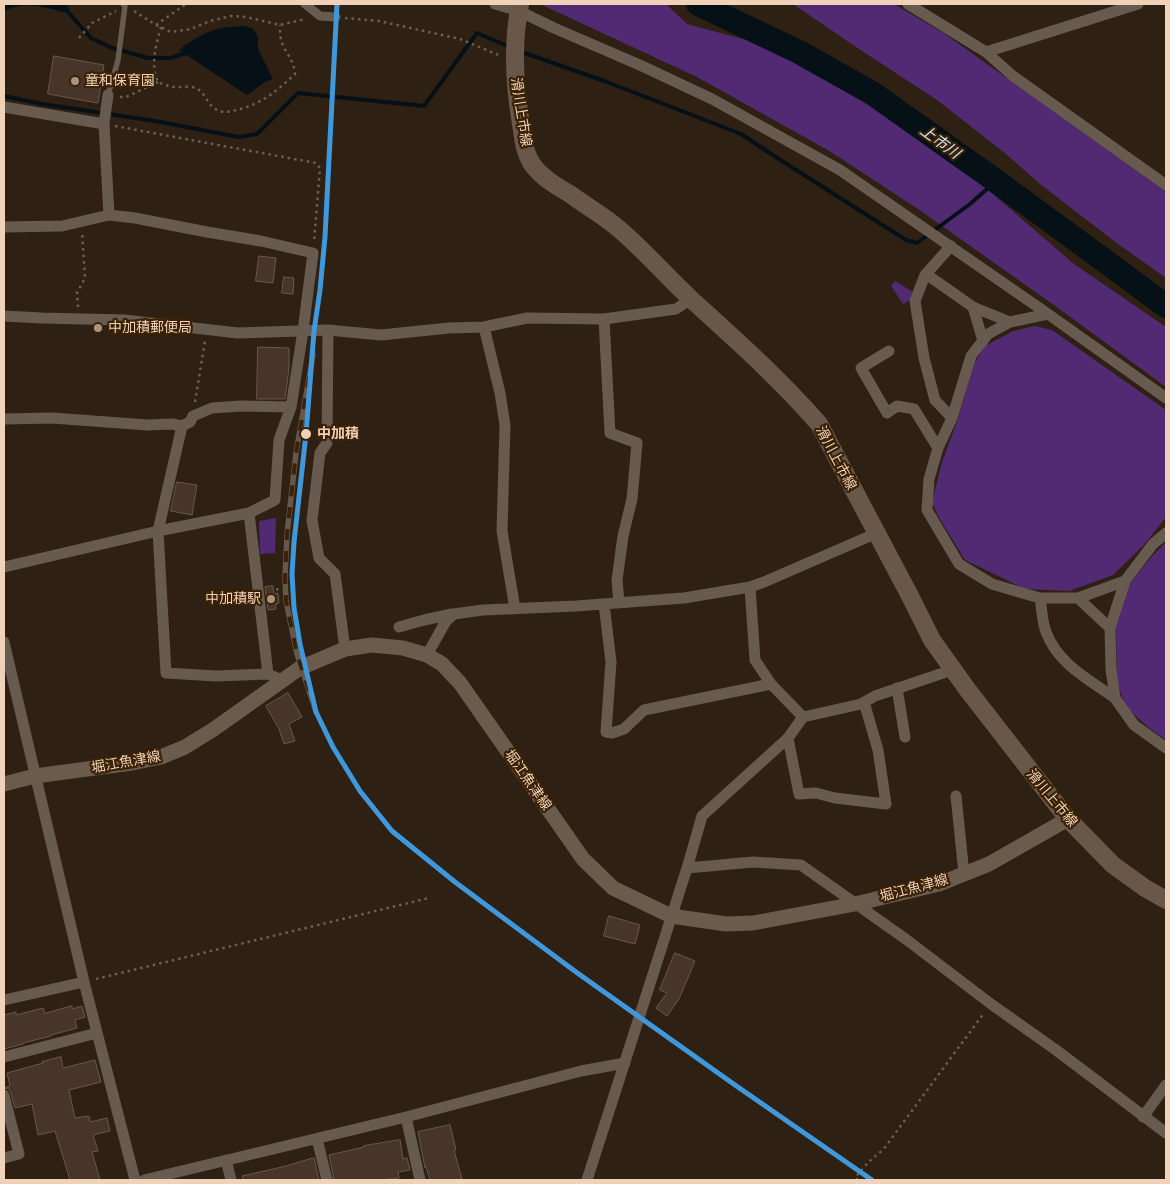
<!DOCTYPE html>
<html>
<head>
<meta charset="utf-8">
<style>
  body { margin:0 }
  #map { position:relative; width:1170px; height:1184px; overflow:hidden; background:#2e2012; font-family:"Golos Text",sans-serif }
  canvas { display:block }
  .frame { position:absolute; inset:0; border:5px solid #efd2b9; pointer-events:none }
</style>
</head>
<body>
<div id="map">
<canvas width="1170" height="1184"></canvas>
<div class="frame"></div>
</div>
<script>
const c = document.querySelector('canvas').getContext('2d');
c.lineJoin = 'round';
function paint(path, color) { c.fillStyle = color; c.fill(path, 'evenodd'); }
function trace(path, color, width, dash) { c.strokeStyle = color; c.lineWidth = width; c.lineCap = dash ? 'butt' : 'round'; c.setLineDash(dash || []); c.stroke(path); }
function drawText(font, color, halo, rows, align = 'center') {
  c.font = font + ' "Golos Text","Noto Sans JP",sans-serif'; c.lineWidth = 4.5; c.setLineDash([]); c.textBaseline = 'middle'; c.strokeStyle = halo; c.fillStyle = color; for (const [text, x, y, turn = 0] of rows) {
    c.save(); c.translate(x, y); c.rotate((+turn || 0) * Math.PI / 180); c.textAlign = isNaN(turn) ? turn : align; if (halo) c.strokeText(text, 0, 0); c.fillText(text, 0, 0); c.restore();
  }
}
const green = new Path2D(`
  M 540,4 L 666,4 L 687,24 L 739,38 L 817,53 L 917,136 L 966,171 L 1074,264 L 1166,327 L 1166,387 L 1058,308 L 921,211 L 831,152 L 697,77 Z
  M 793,4 L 894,4 L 945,34 L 1166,192 L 1166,278 L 1114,241 L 1040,184 L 1006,154 L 937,100 L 853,45 Z
  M 895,281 L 913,292 L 910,300 L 903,304 L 891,286 Z
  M 1035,326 L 1052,330 L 1166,410 L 1166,517 L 1144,545 L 1113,575 L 1069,591 L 1025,589 L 965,560 L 938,516 L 932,502 L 942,462 L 958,419 L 974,364 L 985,346 L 1013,331 Z
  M 276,518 L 275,553 L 260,554 L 259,521 Z
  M 1166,542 L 1166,740 L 1149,728 L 1126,707 L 1117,684 L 1116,626 L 1129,585 L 1152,556 Z`);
const water = new Path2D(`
  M 4,4 L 68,4 L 70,14 C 47,8 27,0 4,11 Z
  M 243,26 L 252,28 L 258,37 L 258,49 L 273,79 L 265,82 L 247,95 L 179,50 C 192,40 206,31 222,28 C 229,26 236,27 243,26 Z`);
const stream = new Path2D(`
  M 68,12 L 91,38 L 112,48 L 148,58 L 170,58 L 189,52
  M 519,51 L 607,82 L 741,134 L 779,159 L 906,240 L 917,243 L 970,204 L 996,181
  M 4,96 L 42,104 L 155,121 L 239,137 L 257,134 L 298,93 L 424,106 L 477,33 L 510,47`);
const river = new Path2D(`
  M 698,4 L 799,52 L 872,93 L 996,181 L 1166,306`);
const building = new Path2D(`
  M 54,56 L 104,65 L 98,103 L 48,94 Z
  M 259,256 L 276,258 L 273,283 L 256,281 Z
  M 284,277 L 294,278 L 293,294 L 282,293 Z
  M 258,347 L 289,348 L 289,369 L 285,399 L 257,399 Z
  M 177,482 L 197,485 L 192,515 L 171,511 Z
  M 273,586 L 274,594 L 278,593 L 279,603 L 276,604 L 276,609 L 268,610 L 265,587 Z
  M 288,693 L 302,717 L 289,724 L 295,741 L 284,744 L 279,729 L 266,706 Z
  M 609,916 L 640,925 L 635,944 L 604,936 Z
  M 675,953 L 695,961 L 679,999 L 667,1016 L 656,1008 L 667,993 L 660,990 Z
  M 72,1006 L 72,1009 L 82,1006 L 85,1017 L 75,1020 L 77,1028 L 51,1035 L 51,1036 L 23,1043 L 23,1044 L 4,1049 L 4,1015 L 16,1012 L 16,1015 L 43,1008 L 45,1013 Z
  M 61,1057 L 63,1068 L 95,1060 L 101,1082 L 69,1090 L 75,1118 L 89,1116 L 90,1122 L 107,1118 L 110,1131 L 93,1135 L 98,1151 L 92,1152 L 100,1180 L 70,1180 L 55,1131 L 38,1135 L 32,1104 L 15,1108 L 11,1093 L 9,1089 L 4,1088 L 10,1086 L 7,1073 L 43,1063 L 42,1062 Z
  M 450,1125 L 456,1150 L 454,1150 L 462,1179 L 456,1180 L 430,1180 L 426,1167 L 425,1168 L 418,1132 Z
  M 400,1140 L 403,1159 L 407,1158 L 410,1170 L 398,1172 L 399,1178 L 382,1180 L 334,1180 L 329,1155 L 364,1147 L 364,1146 Z
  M 314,1158 L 319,1180 L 243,1180 L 242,1176 L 286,1166 Z`);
const path = new Path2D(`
  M 134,11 L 156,25 L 171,32 L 191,29 L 210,21 L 231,16 L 246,17 L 280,25 L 306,19
  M 345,18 L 379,21 L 460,39 L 501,56
  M 156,25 L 186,4
  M 161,27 C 156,45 150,65 158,82 C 164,85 170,87 177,87 C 183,87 190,86 196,88 C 206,93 207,105 217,110 C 222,113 227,112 232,111 C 259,106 276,92 295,74 C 294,60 286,54 282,43 C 280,38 280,31 280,25
  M 79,38 L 92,23 L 116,11
  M 120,97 L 126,97 L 158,82
  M 115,126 L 316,163 L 320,168 L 314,242
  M 78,307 L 77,293 L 85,278 L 82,232
  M 195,402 L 205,341
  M 277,588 L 278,593
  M 96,979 L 429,898
  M 858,1180 L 855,1178 C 865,1165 870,1160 883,1150 L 984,1013`);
const service = new Path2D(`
  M 108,95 L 118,60 L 125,6 L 123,4`);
const pedestrian = new Path2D(`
  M 305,4 L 320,16 L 336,17`);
const minor = new Path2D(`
  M 495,4 L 519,11 L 554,28 L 642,66 L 712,99 L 840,170 L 1048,314 L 1166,398
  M 908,4 L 986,52 L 1013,76 L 1166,185
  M 986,52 L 1138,4
  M 108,95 L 104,124 L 109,215
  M 4,107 L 104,124
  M 4,227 L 62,226 L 109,215 L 135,218 L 207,232 L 261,241 L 313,253 L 303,331 L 291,407 L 279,440 L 275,500 L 249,513 L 158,531 L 4,567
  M 951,246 L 925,275 L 915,301 L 924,358 L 935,400 L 952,418 L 971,356 L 988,334 L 1010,322 L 1048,314
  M 926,274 L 973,307
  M 4,316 L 42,318 L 124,320 L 238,333 L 328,330 L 381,335 L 449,328 L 484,327 L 527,318 L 604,319 L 676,309 L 691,299
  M 604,319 L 610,433 L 637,443 L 632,499 L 623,536 L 617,580 L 619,603
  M 484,327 L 500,393 L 505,425 L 502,531 L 515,609
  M 328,330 L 327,443 L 320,453 L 312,520 L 319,558 L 335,574 L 345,649
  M 983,341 L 973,307 L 1010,322
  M 889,351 L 861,368 L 887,413 L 897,406 L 914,409 L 938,448 L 952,418
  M 4,419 L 52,418 L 148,425 L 172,424 L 182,426 L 190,422 L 193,416 L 212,408 L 241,406 L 291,407
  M 182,426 L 158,531 L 166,673 L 216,676 L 268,674 L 282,680
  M 938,448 L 929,479 L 927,510 L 959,564 L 992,584 L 1019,592 L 1040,598 L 1078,598 L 1110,628 L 1125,581 L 1078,598
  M 249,513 L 268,674
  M 1125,581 L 1153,544 L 1166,533
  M 750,587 L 755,660 L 771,684 L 803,717
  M 1040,598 C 1042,609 1042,622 1046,632 C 1058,664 1088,679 1115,698
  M 604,604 L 611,662 L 606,732 L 612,733 L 624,729 L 644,710 L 771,684
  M 399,627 L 424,620 L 452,614
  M 1110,628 L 1111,669 L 1115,698 L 1134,725 L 1166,748
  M 4,642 L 84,982 L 135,1180
  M 427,655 L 446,621 L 454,614 L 483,610 L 576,606 L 684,598 L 750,587 L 764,582 L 877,533
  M 897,688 L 905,737
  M 788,738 L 799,794 L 816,793 L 835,798 L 886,804 L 878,750 L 864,702
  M 956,796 L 964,874
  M 687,868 L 753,862 L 801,865 L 907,940 L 991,1004 L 1056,1050 L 1166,1133
  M 4,1000 L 84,982
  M 4,1057 L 97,1033
  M 4,1095 L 19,1154 L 4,1158
  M 406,1117 L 420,1180
  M 1143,1117 L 1166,1085
  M 317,1139 L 327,1180
  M 226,1160 L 231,1180
  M 144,1180 L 406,1117 L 581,1071 L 625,1063
  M 587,1180 L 688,865 L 702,816 L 788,738 L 803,717 L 861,704 L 875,696 L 952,670`);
const secondary = new Path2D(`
  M 4,784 L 35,776 L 132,763 L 161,757 L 185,747 L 214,729 L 300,668 L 345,649 L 372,645 L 403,648 L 427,655 L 442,664 L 460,683 L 583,859 L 613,888 L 671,916 L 726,924 L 753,923 L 855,904 L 939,884 L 989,864 L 1068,819`);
const primary = new Path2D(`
  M 520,4 C 512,44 514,83 521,124 C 523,137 524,152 532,164 C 541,177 556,186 570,194 C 586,206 604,216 619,229 C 645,251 667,277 692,300 C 736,340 780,379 819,424 L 910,596 L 932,640 L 967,689 L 1068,819 L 1113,865 L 1145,888 L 1166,900`);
const rail = new Path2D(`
  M 313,355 L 296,453 L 287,534 L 285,578 L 286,601 L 297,654 L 316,712`);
const rail1 = new Path2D(`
  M 337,4 L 325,237 L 320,290 L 314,331 L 306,434 L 294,542 L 292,574 L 294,608 L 300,644 L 316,712 L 333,747 L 360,791 L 392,831 L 455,882 L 576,972 L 735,1085 L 872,1180`);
const markers = [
  [75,81,5,"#ab947f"],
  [98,328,5,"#ab947f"],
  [306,434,6,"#efd2b9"],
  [271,599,5,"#ab947f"]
];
const poiNames = [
  ["童和保育園",85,81],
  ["中加積郵便局",108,328],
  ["中加積駅",261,599,"right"]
];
const streetNames = [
  ["滑川上市線",521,112,81],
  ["滑川上市線",836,458,62],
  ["堀江魚津線",126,762,-10],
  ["堀江魚津線",528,780,55],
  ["滑川上市線",1052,798,50],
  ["堀江魚津線",914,888,-15]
];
const stopNames = [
  ["中加積",317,434]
];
const waterNames = [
  ["上市川",940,142,36]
];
paint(green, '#512a73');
paint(water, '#061017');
trace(stream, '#061017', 4);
trace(river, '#061017', 24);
paint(building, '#48352a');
trace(building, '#6a574c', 1);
trace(path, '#6b5f53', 2.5, [2.5, 4]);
trace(service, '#675a4e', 5.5);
trace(pedestrian, '#675a4e', 9);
trace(minor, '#675a4e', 11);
trace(secondary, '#6a5b4d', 15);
trace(primary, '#695749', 18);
trace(rail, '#65574c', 5.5);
trace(rail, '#3b2105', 4, [11]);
trace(rail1, '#4098dc', 5);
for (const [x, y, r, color] of markers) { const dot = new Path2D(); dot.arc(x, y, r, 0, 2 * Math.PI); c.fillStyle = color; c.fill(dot); trace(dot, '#3b2105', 2); }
drawText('14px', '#efd2b9', '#3b2105', poiNames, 'left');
drawText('14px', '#efd2b9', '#3b2105', streetNames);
drawText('bold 14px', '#efd2b9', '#3b2105', stopNames, 'left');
drawText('italic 15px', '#d0e7fa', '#3b2105', waterNames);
</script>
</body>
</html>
